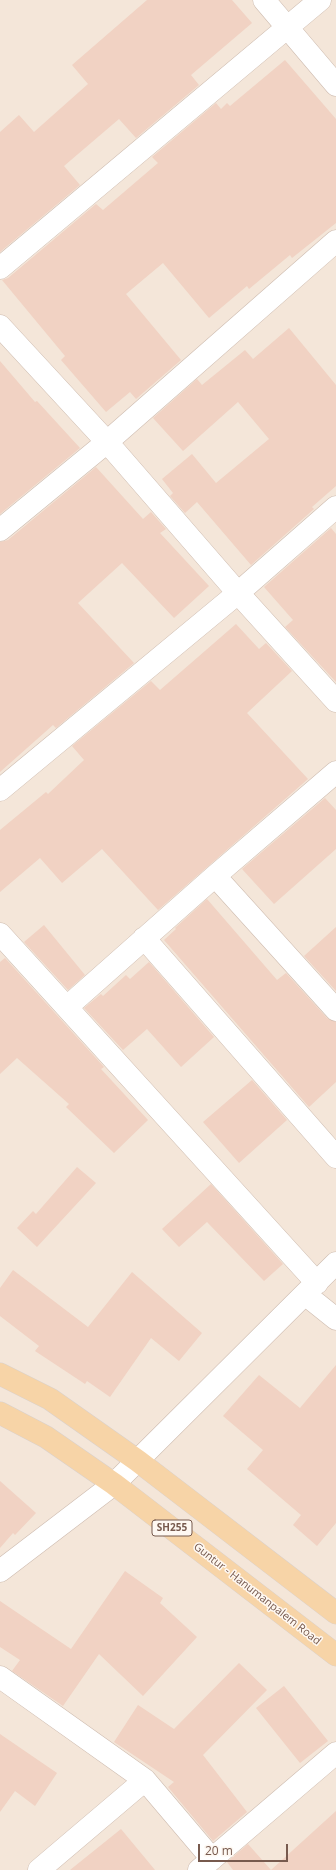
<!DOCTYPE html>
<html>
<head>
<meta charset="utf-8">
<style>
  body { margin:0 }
  #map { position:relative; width:336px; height:1870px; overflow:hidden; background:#fcf4eb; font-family:"Open Sans",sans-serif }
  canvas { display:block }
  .scale { position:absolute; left:198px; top:1844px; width:90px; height:18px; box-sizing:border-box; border:2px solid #775a4e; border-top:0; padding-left:5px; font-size:12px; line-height:14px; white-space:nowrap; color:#775a4e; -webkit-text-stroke:3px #fef8f2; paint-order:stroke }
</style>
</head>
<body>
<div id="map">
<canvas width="336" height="1870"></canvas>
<div class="scale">20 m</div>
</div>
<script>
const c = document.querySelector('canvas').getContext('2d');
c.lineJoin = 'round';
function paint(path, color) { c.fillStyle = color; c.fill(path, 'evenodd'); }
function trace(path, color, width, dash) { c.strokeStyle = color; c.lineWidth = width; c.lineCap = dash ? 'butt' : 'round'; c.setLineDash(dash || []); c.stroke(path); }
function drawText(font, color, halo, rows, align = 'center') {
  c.font = font + ' "Open Sans",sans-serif'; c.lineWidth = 3; c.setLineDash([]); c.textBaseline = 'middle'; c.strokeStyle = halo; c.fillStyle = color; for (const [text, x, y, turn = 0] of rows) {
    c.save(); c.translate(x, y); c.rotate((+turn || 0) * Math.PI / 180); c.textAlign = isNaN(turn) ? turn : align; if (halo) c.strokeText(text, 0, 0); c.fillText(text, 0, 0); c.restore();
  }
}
const residential = new Path2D(`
  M 0,0 L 336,0 L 336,1870 L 0,1870 Z`);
const building = new Path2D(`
  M 147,0 L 232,0 L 252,23 L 191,75 L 199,85 L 136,138 L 119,119 L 64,166 L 80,185 L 0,252 L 0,132 L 19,115 L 34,132 L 88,84 L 72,65 Z
  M 285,60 L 336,119 L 336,223 L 292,258 L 290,255 L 249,289 L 247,286 L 209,318 L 163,263 L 126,294 L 181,360 L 136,399 L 130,392 L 106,412 L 61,360 L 65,356 L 2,280 L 8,278 L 96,204 L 103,210 L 158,163 L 152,157 L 216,103 L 221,109 L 227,103 L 230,106 Z
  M 289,328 L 336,385 L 336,486 L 312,507 L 314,509 L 251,565 L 197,502 L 185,513 L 170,496 L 173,493 L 162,479 L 192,454 L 216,483 L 269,439 L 238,402 L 183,451 L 153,418 L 197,379 L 202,385 L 245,350 L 253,359 Z
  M 0,361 L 35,402 L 37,401 L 80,448 L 0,514 Z
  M 96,467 L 143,519 L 151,512 L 166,529 L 160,533 L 209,586 L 174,618 L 122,563 L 78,603 L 134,663 L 56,728 L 53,725 L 0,772 L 0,542 L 8,540 Z
  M 331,528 L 336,534 L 336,682 L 285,627 L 293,620 L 264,587 Z
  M 236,624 L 259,649 L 266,643 L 292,671 L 247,713 L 308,779 L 158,910 L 102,849 L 62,883 L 40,858 L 0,892 L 0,830 L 46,792 L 48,794 L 84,760 L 72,746 L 151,681 L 160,690 Z
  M 325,798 L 336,810 L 336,849 L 274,904 L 242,869 Z
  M 207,899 L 277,980 L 286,973 L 327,1018 L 336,1022 L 336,1082 L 309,1107 L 164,940 L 176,929 L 175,928 Z
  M 44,925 L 85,975 L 68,990 L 24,942 Z
  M 336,927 L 336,991 L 304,956 Z
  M 5,958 L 104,1067 L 101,1069 L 148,1120 L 114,1153 L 66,1107 L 69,1104 L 17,1058 L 0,1074 L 0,962 Z
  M 149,962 L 214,1037 L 181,1067 L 147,1029 L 123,1050 L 84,1008 L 101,994 L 103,996 L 126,975 L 130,979 Z
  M 252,1080 L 287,1120 L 239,1163 L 203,1122 Z
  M 77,1167 L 96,1183 L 37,1247 L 17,1228 L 33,1211 L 36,1214 Z
  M 211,1184 L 283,1264 L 264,1281 L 207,1222 L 179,1247 L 162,1229 Z
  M 13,1270 L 88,1327 L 132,1272 L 202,1333 L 179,1361 L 151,1338 L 110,1397 L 87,1381 L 85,1384 L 35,1351 L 39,1346 L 0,1316 L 0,1288 Z
  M 336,1365 L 336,1523 L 317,1546 L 293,1525 L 301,1515 L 247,1469 L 263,1450 L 223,1416 L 259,1375 L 300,1408 Z
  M 0,1481 L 36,1513 L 15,1535 L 13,1533 L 0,1548 Z
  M 125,1571 L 163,1598 L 160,1603 L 197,1637 L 143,1696 L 99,1654 L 63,1706 L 12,1671 L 20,1660 L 0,1647 L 0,1601 L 71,1649 Z
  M 239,1663 L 267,1690 L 203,1755 L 247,1812 L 213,1841 L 168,1787 L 174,1782 L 114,1742 L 138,1705 L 174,1729 Z
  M 284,1686 L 328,1741 L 300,1763 L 256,1708 Z
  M 0,1734 L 57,1773 L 35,1806 L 15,1791 L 0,1812 Z
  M 336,1811 L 336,1870 L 233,1870 L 227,1862 L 248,1844 L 271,1870 Z
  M 121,1829 L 155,1870 L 70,1870 Z`);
const street = new Path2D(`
  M 264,0 L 336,85
  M 0,268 L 320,0
  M 0,326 L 107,442 L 336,241
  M 0,530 L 107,442 L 238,593 L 336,507
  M 0,790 L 238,593 L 336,701
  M 215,876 L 336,1010
  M 0,934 L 317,1283
  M 144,938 L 336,1157
  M 67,1007 L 215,876 L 336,772
  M 306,1295 L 336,1319
  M 0,1571 L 114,1484 L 336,1263
  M 0,1677 L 145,1780 L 212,1859
  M 39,1870 L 145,1780
  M 199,1870 L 336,1753`);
const primary = new Path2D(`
  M 0,1374 L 50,1399 L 138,1461 L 336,1613
  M 0,1413 L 46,1437 L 114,1484 L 336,1655`);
const shields = [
  [172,1528,40]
];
const shieldNames = [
  ["SH255",172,1528]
];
const streetNames = [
  ["Guntur - Hanumanpalem Road",257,1594,38]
];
paint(residential, '#f4e6d9');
paint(building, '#f1d2c3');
trace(street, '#cebcb0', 23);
trace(primary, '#d9d1cd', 23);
trace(street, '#fff', 22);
trace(primary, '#f7d4a7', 22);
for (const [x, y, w] of shields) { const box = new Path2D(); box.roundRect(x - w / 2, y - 8, w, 16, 3); c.fillStyle = '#fef8f2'; c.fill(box); trace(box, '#775a4e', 1); }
drawText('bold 10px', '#775a4e', null, shieldNames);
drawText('11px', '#775a4e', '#fef8f2', streetNames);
</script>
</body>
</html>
